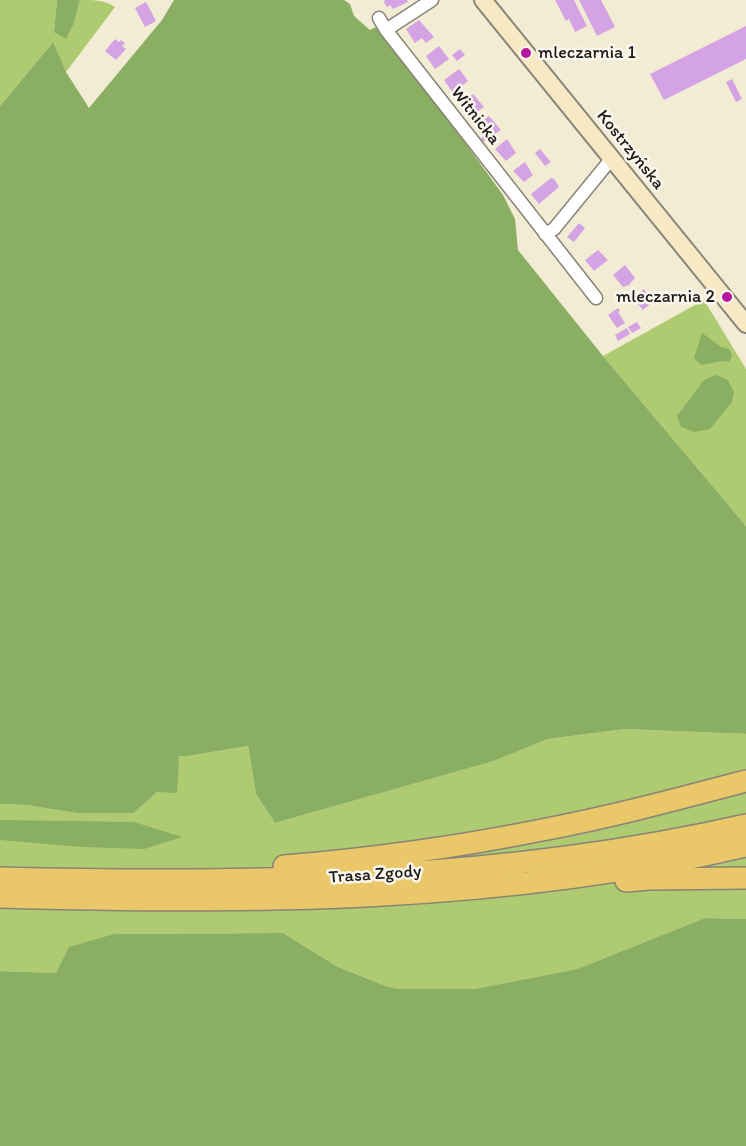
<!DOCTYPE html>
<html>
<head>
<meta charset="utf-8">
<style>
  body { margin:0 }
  canvas { display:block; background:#f3ecd5 }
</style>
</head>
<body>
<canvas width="746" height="1146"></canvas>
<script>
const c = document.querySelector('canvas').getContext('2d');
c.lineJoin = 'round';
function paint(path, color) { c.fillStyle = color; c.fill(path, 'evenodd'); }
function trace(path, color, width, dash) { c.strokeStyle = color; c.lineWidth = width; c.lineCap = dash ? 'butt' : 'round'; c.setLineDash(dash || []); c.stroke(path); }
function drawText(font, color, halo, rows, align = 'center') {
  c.font = font + ' Itim,sans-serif'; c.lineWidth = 5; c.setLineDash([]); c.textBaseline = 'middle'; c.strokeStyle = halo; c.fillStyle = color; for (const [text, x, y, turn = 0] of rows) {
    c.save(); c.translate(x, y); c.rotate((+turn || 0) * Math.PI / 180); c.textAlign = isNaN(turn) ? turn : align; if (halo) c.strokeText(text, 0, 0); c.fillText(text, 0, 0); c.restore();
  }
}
const green = new Path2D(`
  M 0,0 L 57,0 L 54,32 L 74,23 L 80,0 C 93,0 106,0 115,7 L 66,72 L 52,43 L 0,106 Z
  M 704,300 L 746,369 L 746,526 L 603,356 Z
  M 625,729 L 746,734 L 746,919 L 705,918 L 577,969 L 474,989 L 400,989 L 386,986 L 338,967 L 283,933 L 114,934 L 56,973 L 0,971 L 0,804 L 26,805 L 76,813 L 134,813 L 157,792 L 179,756 L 188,756 L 248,746 L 256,794 L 275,823 L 494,761 L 548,739 Z`);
const forest = new Path2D(`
  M 57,0 L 80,0 L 74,23 L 66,39 L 54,32 Z
  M 174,0 L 344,0 L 350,4 L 354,16 L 370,30 L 380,25 L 503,195 L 515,219 L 518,250 L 603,356 L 746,526 L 746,734 L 625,729 L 548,739 L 494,761 L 275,823 L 256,794 L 248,746 L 188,756 L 179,756 L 177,793 L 157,792 L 134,813 L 76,813 L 26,805 L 0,804 L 0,106 L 53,42 L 66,72 L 89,108 L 162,20 Z
  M 702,333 L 721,347 L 729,349 L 732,355 L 729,362 L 723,361 L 701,365 L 694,358 Z
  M 716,375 L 728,380 L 734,392 L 732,402 L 710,429 L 694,432 L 681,427 L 677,416 L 704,380 Z
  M 0,820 L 134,822 L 182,837 L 144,849 L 82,847 L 0,840 Z
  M 705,918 L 746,919 L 746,1146 L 0,1146 L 0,971 L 56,973 L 69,947 L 114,934 L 283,933 L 338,967 L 386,986 L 400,989 L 474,989 L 577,969 Z`);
const building = new Path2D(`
  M 385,0 L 407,0 L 408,2 L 393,9 L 390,5 L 387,7 L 384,2 Z
  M 555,0 L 574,0 L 587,26 L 575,32 L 569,19 L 566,21 Z
  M 579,0 L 601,0 L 615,27 L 597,36 Z
  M 146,2 L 156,21 L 145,27 L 135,8 Z
  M 419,20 L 434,37 L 426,43 L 422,38 L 415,43 L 406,29 Z
  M 746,26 L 746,59 L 664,100 L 650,74 Z
  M 115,39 L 119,42 L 121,40 L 125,43 L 122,46 L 126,49 L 116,60 L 105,51 Z
  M 439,46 L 449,59 L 435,69 L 426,56 Z
  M 460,49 L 465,55 L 457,61 L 452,55 Z
  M 459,69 L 468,81 L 453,93 L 444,80 Z
  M 732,79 L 742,99 L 736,102 L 726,82 Z
  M 473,94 L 484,107 L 472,115 L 460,103 Z
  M 489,116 L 501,130 L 481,143 L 479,140 L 485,135 L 476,126 Z
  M 507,139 L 516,153 L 506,161 L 495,149 Z
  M 540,149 L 551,162 L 545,166 L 535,153 Z
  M 525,162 L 533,175 L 524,182 L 513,171 Z
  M 551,178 L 554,179 L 559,187 L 539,204 L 531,194 Z
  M 579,223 L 585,228 L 574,242 L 567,237 Z
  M 598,250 L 608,260 L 594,271 L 585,260 Z
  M 625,265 L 635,278 L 629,285 L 623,287 L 613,275 Z
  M 644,289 L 648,295 L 651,293 L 656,299 L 643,310 L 633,298 Z
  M 618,308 L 620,311 L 618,312 L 625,323 L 617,328 L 608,315 Z
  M 637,322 L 641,328 L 632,333 L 628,327 Z
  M 627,328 L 630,334 L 618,341 L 615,335 Z`);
const minor = new Path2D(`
  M 379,18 L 386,30 L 596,298
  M 386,30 L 432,0
  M 545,234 L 554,229 L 612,158`);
const secondary = new Path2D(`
  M 483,0 L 746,324`);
const motorway = new Path2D(`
  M 284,866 C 370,859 457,847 542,830 C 611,817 678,799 746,781
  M 0,878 C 250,884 501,881 746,825
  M 626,881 L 649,879 L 746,878
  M 0,897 C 249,904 502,903 746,846`);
const markers = [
  [526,53,6,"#b5179e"],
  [727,297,6,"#b5179e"]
];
const poiNames = [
  ["mleczarnia 1",538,53],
  ["mleczarnia 2",715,297,"right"]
];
const streetNames = [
  ["Witnicka",475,116,52],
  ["Kostrzyńska",630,150,51],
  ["Trasa Zgody",375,875,-4]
];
paint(green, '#aecb71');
paint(forest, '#8aaf63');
paint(building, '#d4a3e3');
trace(minor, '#888478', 15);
trace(secondary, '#888478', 20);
trace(motorway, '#888478', 24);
trace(minor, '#fff', 12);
trace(secondary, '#f7e9c3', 16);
trace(motorway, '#eac769', 21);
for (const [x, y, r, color] of markers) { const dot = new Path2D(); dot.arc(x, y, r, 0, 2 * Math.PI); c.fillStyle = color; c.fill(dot); trace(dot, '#fbf7ec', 2); }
drawText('18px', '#1c1c1c', '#fbf7ec', poiNames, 'left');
drawText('18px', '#1c1c1c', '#fbf7ec', streetNames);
</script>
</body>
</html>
